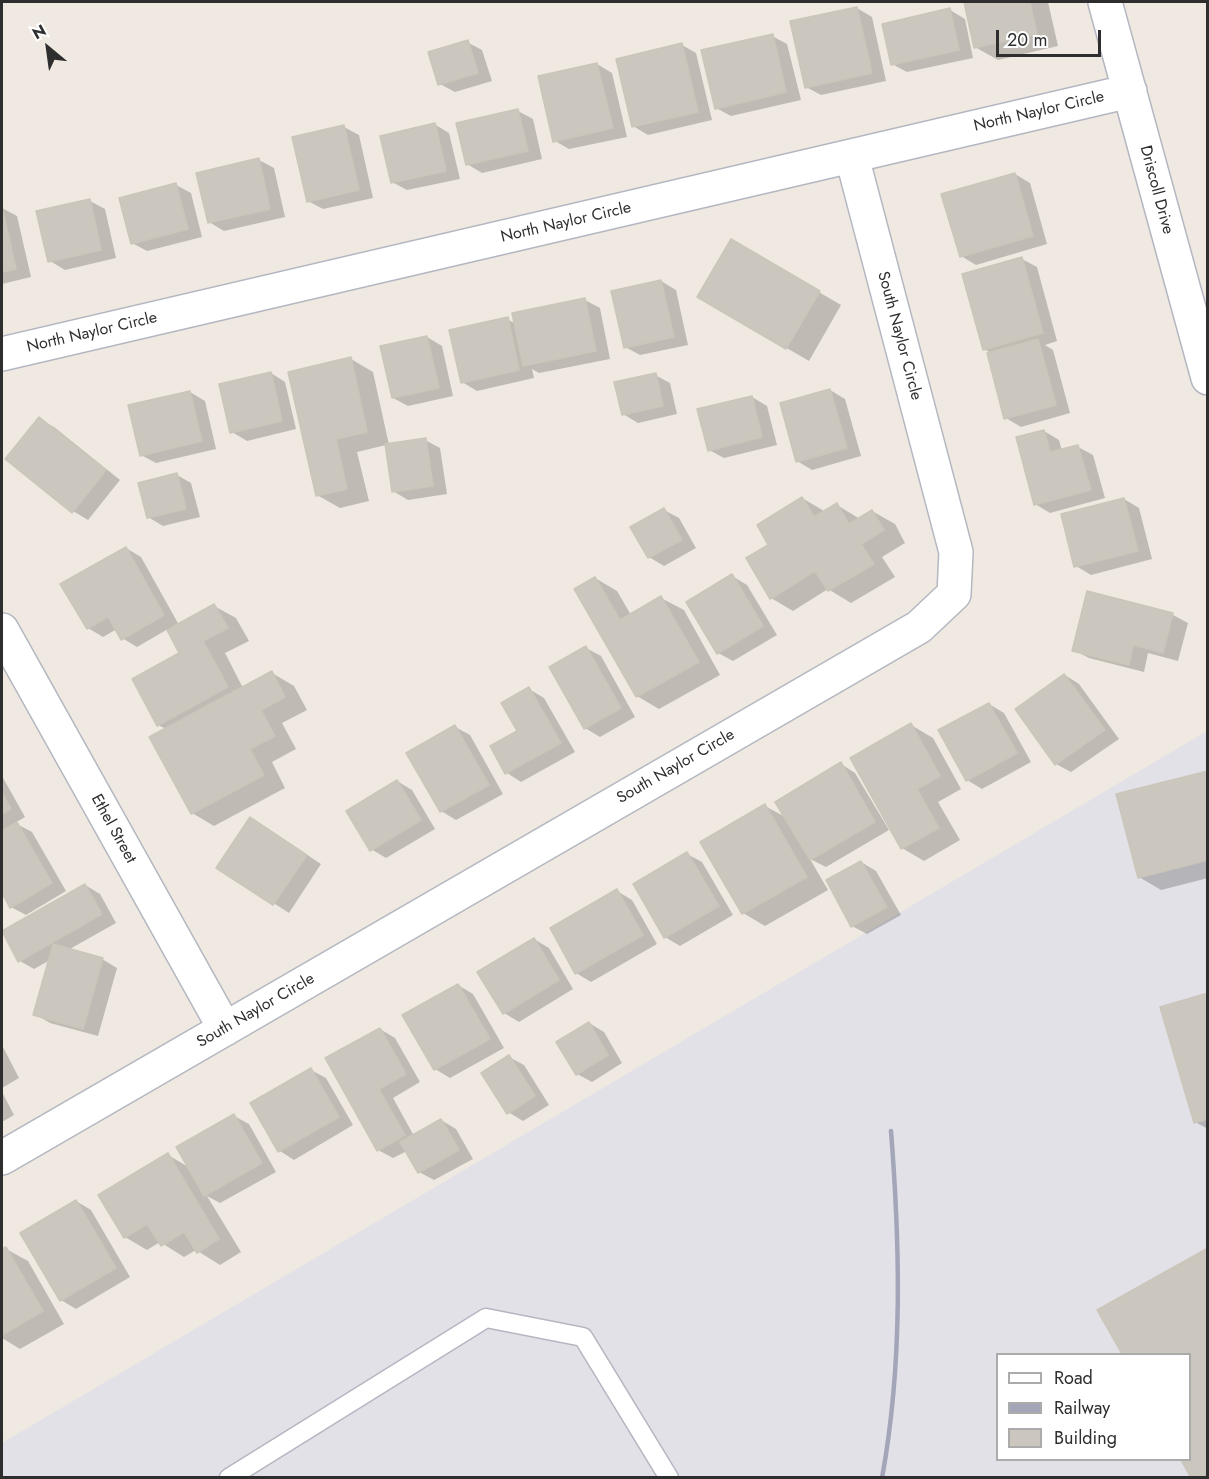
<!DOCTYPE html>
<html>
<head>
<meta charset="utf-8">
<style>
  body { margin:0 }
  #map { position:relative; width:1209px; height:1479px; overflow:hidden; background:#efe9e1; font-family:Jost,sans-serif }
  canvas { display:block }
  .frame { position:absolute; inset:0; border:3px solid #2e2e2e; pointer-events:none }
  .legend { position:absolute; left:996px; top:1353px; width:195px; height:108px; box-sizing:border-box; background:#fff; border:2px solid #ababab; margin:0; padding:8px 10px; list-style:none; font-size:18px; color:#2e2e2e }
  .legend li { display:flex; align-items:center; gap:12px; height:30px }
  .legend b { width:30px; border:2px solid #ababab }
  .north { position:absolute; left:18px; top:18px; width:60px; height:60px; -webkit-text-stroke:4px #fff; paint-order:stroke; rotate:331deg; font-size:16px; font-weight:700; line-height:24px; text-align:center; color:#2e2e2e }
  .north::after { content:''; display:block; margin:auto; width:21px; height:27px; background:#2e2e2e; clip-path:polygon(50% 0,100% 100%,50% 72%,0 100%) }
  .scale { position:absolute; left:996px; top:30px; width:105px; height:27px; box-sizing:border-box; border:3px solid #2e2e2e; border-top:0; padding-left:8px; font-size:18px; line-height:21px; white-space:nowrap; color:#2e2e2e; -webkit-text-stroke:4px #fff; paint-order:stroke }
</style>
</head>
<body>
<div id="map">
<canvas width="1209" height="1479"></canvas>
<div class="frame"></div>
<ul class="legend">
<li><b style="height:8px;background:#fff"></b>Road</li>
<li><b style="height:8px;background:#a3a6b8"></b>Railway</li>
<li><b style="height:16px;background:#cbc7bf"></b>Building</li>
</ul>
<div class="north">N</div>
<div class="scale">20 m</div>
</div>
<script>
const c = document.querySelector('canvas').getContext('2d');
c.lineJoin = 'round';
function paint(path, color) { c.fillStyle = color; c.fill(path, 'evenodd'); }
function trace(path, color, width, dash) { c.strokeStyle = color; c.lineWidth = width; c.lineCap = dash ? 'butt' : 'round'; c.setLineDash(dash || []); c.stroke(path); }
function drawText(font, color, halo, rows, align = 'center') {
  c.font = font + ' Jost,sans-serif'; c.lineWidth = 4.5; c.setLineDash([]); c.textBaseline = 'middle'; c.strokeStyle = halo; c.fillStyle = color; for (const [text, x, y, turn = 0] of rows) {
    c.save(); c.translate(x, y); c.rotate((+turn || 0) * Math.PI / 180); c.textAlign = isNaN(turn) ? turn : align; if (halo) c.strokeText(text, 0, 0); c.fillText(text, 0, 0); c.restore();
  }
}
const industrial = new Path2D(`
  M 1207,731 L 1207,1477 L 2,1478 L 2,1443 ZM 998,1354 L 1190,1354 L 1190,1460 L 998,1460 Z`);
const shadow = new Path2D(`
  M 965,2 L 1048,2 L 1058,46 L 998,60 L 975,47 Z
  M 857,8 L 872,17 L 886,81 L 821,95 L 806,87 Z
  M 950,10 L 965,19 L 973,58 L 907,72 L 892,64 Z
  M 772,36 L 787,44 L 801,100 L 731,116 L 716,108 Z
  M 467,42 L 482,50 L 492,81 L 455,92 L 440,84 Z
  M 682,45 L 696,53 L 712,120 L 648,135 L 633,126 Z
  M 597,64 L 612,73 L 627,137 L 569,149 L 555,141 Z
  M 518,111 L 533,119 L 542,159 L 482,173 L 467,164 Z
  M 434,124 L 449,133 L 460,179 L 407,190 L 392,182 Z
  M 344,127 L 359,135 L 373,198 L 323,209 L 308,201 Z
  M 259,160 L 274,168 L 285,217 L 224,231 L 209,222 Z
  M 1015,174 L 1030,183 L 1047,244 L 976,265 L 961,256 Z
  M 176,185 L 191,193 L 202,237 L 147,251 L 132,243 Z
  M 90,201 L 105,209 L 116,258 L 65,270 L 50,261 Z
  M 2,208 L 17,216 L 31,277 L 2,284 Z
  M 731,241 L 841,305 L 809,361 L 699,297 Z
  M 1022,259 L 1037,267 L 1057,341 L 1045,345 L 1053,350 L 1070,413 L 1021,427 L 1006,418 L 991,353 L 984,349 Z
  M 661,281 L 676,290 L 688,345 L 640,355 L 625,347 Z
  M 585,300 L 600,308 L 610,359 L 539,373 L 532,369 L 534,378 L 477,391 L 462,382 L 507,319 L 516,324 Z
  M 427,337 L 442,346 L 453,396 L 408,406 L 393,398 Z
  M 351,359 L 373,372 L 389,445 L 425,440 L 440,448 L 447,494 L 408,500 L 393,491 L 386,445 L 357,452 L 369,501 L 340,508 L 317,495 Z
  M 271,373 L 285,382 L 296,429 L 247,441 L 232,432 Z
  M 655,375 L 670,383 L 677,414 L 638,423 L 623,414 Z
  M 830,390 L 845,399 L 861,456 L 812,470 L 797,461 Z
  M 190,392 L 205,401 L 216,449 L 156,463 L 141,455 Z
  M 752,397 L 767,406 L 777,445 L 724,458 L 709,450 Z
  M 39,419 L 54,427 L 120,480 L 88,520 L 73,511 Z
  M 1044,431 L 1059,440 L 1062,451 L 1078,447 L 1093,455 L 1105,498 L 1050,513 L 1035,504 Z
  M 177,475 L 191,483 L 200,517 L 163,526 L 148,517 Z
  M 802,498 L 824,511 L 837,505 L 860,519 L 872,511 L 895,524 L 905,543 L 882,557 L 895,577 L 851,603 L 828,589 L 793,611 L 771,598 L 770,545 Z
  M 1124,499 L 1139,508 L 1152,559 L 1091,575 L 1076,566 Z
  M 664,510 L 679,518 L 696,548 L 664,566 L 649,557 Z
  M 126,548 L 141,557 L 179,625 L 214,606 L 236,618 L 249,641 L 225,653 L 243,688 L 272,673 L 294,686 L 307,710 L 282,723 L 296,749 L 272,762 L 285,788 L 214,826 L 192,813 L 166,729 L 158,725 L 181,654 L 168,629 L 137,647 L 122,638 L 117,629 L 103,637 L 88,628 Z
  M 732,576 L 747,585 L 777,635 L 733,661 L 718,653 Z
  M 595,578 L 617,591 L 631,615 L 661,598 L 684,610 L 720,675 L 659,709 L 637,696 Z
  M 1088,593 L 1173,615 L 1188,623 L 1178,661 L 1148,653 L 1144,672 L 1089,658 L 1074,650 Z
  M 586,648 L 601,656 L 635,717 L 600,737 L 585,728 Z
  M 1065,675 L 1079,684 L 1119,739 L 1071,772 L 1056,764 Z
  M 529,689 L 544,698 L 575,752 L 521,782 L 507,773 Z
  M 989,704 L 1004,713 L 1031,762 L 982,789 L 967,780 Z
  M 911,725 L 933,738 L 961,789 L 938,802 L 960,840 L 924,861 L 902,848 Z
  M 455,727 L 470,735 L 503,794 L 456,820 L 441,811 Z
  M 841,764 L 855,773 L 889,830 L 826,867 L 810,859 L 828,890 L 765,926 L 743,913 L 765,806 L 787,818 Z
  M 1208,772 L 1208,878 L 1161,890 L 1139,877 Z
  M 2,776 L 25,817 L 15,823 L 32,832 L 66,891 L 26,915 L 11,907 L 2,890 Z
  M 397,781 L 412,790 L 435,829 L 386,858 L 371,849 Z
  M 265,827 L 321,864 L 289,913 L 218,867 Z
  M 687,854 L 702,862 L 733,915 L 680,946 L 665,937 Z
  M 861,862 L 876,871 L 901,915 L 867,934 L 852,926 Z
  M 85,885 L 100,894 L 116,923 L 68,950 L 102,959 L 117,968 L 98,1036 L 50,1023 L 35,1014 L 50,960 L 34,969 L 20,961 Z
  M 617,891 L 632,900 L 657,944 L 591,982 L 576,973 Z
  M 534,939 L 549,948 L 573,989 L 519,1022 L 504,1013 Z
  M 458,985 L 473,994 L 504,1048 L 450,1078 L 435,1069 Z
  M 1208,995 L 1208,1129 L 1195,1122 Z
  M 589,1023 L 604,1032 L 622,1063 L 592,1082 L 577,1074 Z
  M 380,1029 L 395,1038 L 420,1082 L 393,1098 L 414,1136 L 441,1120 L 456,1129 L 473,1159 L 434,1180 L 419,1172 L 407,1151 L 393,1158 L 378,1150 L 327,1059 Z
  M 2,1045 L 19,1078 L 2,1088 Z
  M 509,1057 L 524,1065 L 549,1105 L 523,1121 L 508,1112 Z
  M 311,1070 L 326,1078 L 353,1125 L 294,1160 L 280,1151 L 252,1104 Z
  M 2,1092 L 14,1115 L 2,1122 Z
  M 234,1116 L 249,1124 L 276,1172 L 220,1203 L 207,1196 L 241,1252 L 220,1265 L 196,1250 L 184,1257 L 160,1242 L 147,1250 L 125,1237 L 168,1155 L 190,1168 Z
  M 76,1201 L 91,1210 L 130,1277 L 76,1309 L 61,1300 Z
  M 6,1249 L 28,1261 L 64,1324 L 20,1349 L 2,1338 L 2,1251 Z
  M 1208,1250 L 1208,1478 L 1193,1478 L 1183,1460 L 1190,1460 L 1190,1354 L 1124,1354 L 1099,1311 Z`);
const building = new Path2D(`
  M 964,2 L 1030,2 L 1037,34 L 974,48 Z
  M 857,7 L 872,73 L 805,88 L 790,21 Z
  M 950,8 L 959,50 L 891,65 L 882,24 Z
  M 773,34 L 786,92 L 715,109 L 701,50 Z
  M 468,40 L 478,73 L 438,85 L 428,52 Z
  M 682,43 L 698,112 L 632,127 L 616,59 Z
  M 597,63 L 613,128 L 553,142 L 538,76 Z
  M 518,109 L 528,151 L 466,165 L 456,123 Z
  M 435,123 L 446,171 L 391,183 L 380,136 Z
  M 344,125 L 359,190 L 307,202 L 292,137 Z
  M 259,158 L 270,209 L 208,223 L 196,173 Z
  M 1015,173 L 1033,236 L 960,257 L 941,194 Z
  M 176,183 L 188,229 L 131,244 L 119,198 Z
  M 90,199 L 101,250 L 48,262 L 36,211 Z
  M 2,206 L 16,269 L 2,272 Z
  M 731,239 L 820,291 L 786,349 L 697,297 Z
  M 1022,257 L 1043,333 L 983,350 L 962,274 Z
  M 661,280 L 674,337 L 624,348 L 611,291 Z
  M 585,298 L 596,351 L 523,366 L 512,313 Z
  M 508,317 L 519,370 L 461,383 L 449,330 Z
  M 427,336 L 439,388 L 392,398 L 380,346 Z
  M 1038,339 L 1056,405 L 1004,419 L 987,353 Z
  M 351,357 L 367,432 L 336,439 L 347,489 L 316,496 L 288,372 Z
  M 271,372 L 282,421 L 230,433 L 219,384 Z
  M 656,373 L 663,406 L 622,415 L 614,382 Z
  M 830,389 L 847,448 L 796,462 L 780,403 Z
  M 190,391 L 202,441 L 140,456 L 128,405 Z
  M 752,396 L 762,437 L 708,451 L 697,409 Z
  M 39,417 L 106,470 L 72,513 L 5,459 Z
  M 1044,430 L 1050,452 L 1078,445 L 1091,490 L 1034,505 L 1016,437 Z
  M 426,438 L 433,486 L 392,492 L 385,444 Z
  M 177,473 L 186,509 L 147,518 L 138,483 Z
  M 802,497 L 814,517 L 837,503 L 849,524 L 872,510 L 884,530 L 861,544 L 874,564 L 828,591 L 815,571 L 770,599 L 746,558 L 768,545 L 757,525 Z
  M 1124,498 L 1138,551 L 1074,567 L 1061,514 Z
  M 664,508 L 682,540 L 648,558 L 630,527 Z
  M 126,547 L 164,615 L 121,640 L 108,617 L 87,629 L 60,584 Z
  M 732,574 L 763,626 L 717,654 L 686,602 Z
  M 595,577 L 620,620 L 661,596 L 699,662 L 636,697 L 574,589 Z
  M 1087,591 L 1173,613 L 1163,653 L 1133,645 L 1129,665 L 1072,651 Z
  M 214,604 L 228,628 L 203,641 L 228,687 L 157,726 L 132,679 L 179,653 L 167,630 Z
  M 586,646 L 621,708 L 584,729 L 549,667 Z
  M 272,671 L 285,697 L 261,710 L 275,736 L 250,749 L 264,775 L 191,814 L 149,737 Z
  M 1064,674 L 1105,730 L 1055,765 L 1015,709 Z
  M 529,687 L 561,743 L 505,774 L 490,746 L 517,731 L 501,703 Z
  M 989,703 L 1017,753 L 966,781 L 938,730 Z
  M 911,723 L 940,776 L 917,789 L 939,828 L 901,849 L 850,758 Z
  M 455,725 L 489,785 L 440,812 L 406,753 Z
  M 841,762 L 875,822 L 810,860 L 775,802 Z
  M 1208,771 L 1208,860 L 1138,878 L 1116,794 Z
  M 397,780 L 421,820 L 370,851 L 346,811 Z
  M 2,792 L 11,809 L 2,814 Z
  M 765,804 L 807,877 L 742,914 L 700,842 Z
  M 250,817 L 307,855 L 273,905 L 216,868 Z
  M 17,822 L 52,883 L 10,908 L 2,893 L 2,831 Z
  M 687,852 L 719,906 L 664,938 L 633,884 Z
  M 861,861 L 887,907 L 851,927 L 826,880 Z
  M 85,884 L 102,914 L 18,962 L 2,931 Z
  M 617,889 L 643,935 L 575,974 L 550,928 Z
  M 534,938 L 559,980 L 503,1014 L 477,972 Z
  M 53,944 L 103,958 L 83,1029 L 33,1015 Z
  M 458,984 L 490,1039 L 434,1070 L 402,1015 Z
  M 1208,993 L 1208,1119 L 1194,1123 L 1160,1007 Z
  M 589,1022 L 608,1055 L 576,1075 L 556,1042 Z
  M 380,1028 L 406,1074 L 379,1089 L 405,1135 L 377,1151 L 325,1058 Z
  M 509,1055 L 535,1096 L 507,1114 L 481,1073 Z
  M 311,1068 L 339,1117 L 278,1152 L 250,1103 Z
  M 234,1114 L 262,1163 L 204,1196 L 176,1147 Z
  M 441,1119 L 459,1150 L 418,1173 L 400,1142 Z
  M 168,1153 L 219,1239 L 197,1253 L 184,1232 L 161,1246 L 147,1224 L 124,1238 L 98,1195 Z
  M 76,1200 L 116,1268 L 60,1301 L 20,1233 Z
  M 6,1247 L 43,1311 L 2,1335 L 2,1249 Z
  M 1208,1248 L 1208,1473 L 1200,1478 L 1191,1478 L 1181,1460 L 1190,1460 L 1190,1354 L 1122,1354 L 1097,1310 Z`);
const lane = new Path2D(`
  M 229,1478 L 486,1318 L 583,1337 L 669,1478`);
const street = new Path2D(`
  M 1105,2 L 1208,378
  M 2,354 L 1130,91
  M 2,630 L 225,1029
  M 2,1158 L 919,627 L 954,594 L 956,552 L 852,157`);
const rail = new Path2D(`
  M 882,1478 C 903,1363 900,1246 891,1131`);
const streetNames = [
  ["North Naylor Circle",1039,112,-13],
  ["Driscoll Drive",1156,190,75],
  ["North Naylor Circle",566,223,-13],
  ["North Naylor Circle",92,333,-13],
  ["South Naylor Circle",899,336,75],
  ["South Naylor Circle",676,767,-30],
  ["Ethel Street",113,829,61],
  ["South Naylor Circle",256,1011,-30]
];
paint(industrial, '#e3e1e8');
paint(shadow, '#0003');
paint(building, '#cbc7bf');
trace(building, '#cbc5ba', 1.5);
trace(lane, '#b4b7c1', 21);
trace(street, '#b4b7c1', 36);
trace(lane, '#fff', 18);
trace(street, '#fff', 33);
trace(rail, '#a3a6b8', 4.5);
drawText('16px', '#2e2e2e', '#fff', streetNames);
</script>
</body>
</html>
